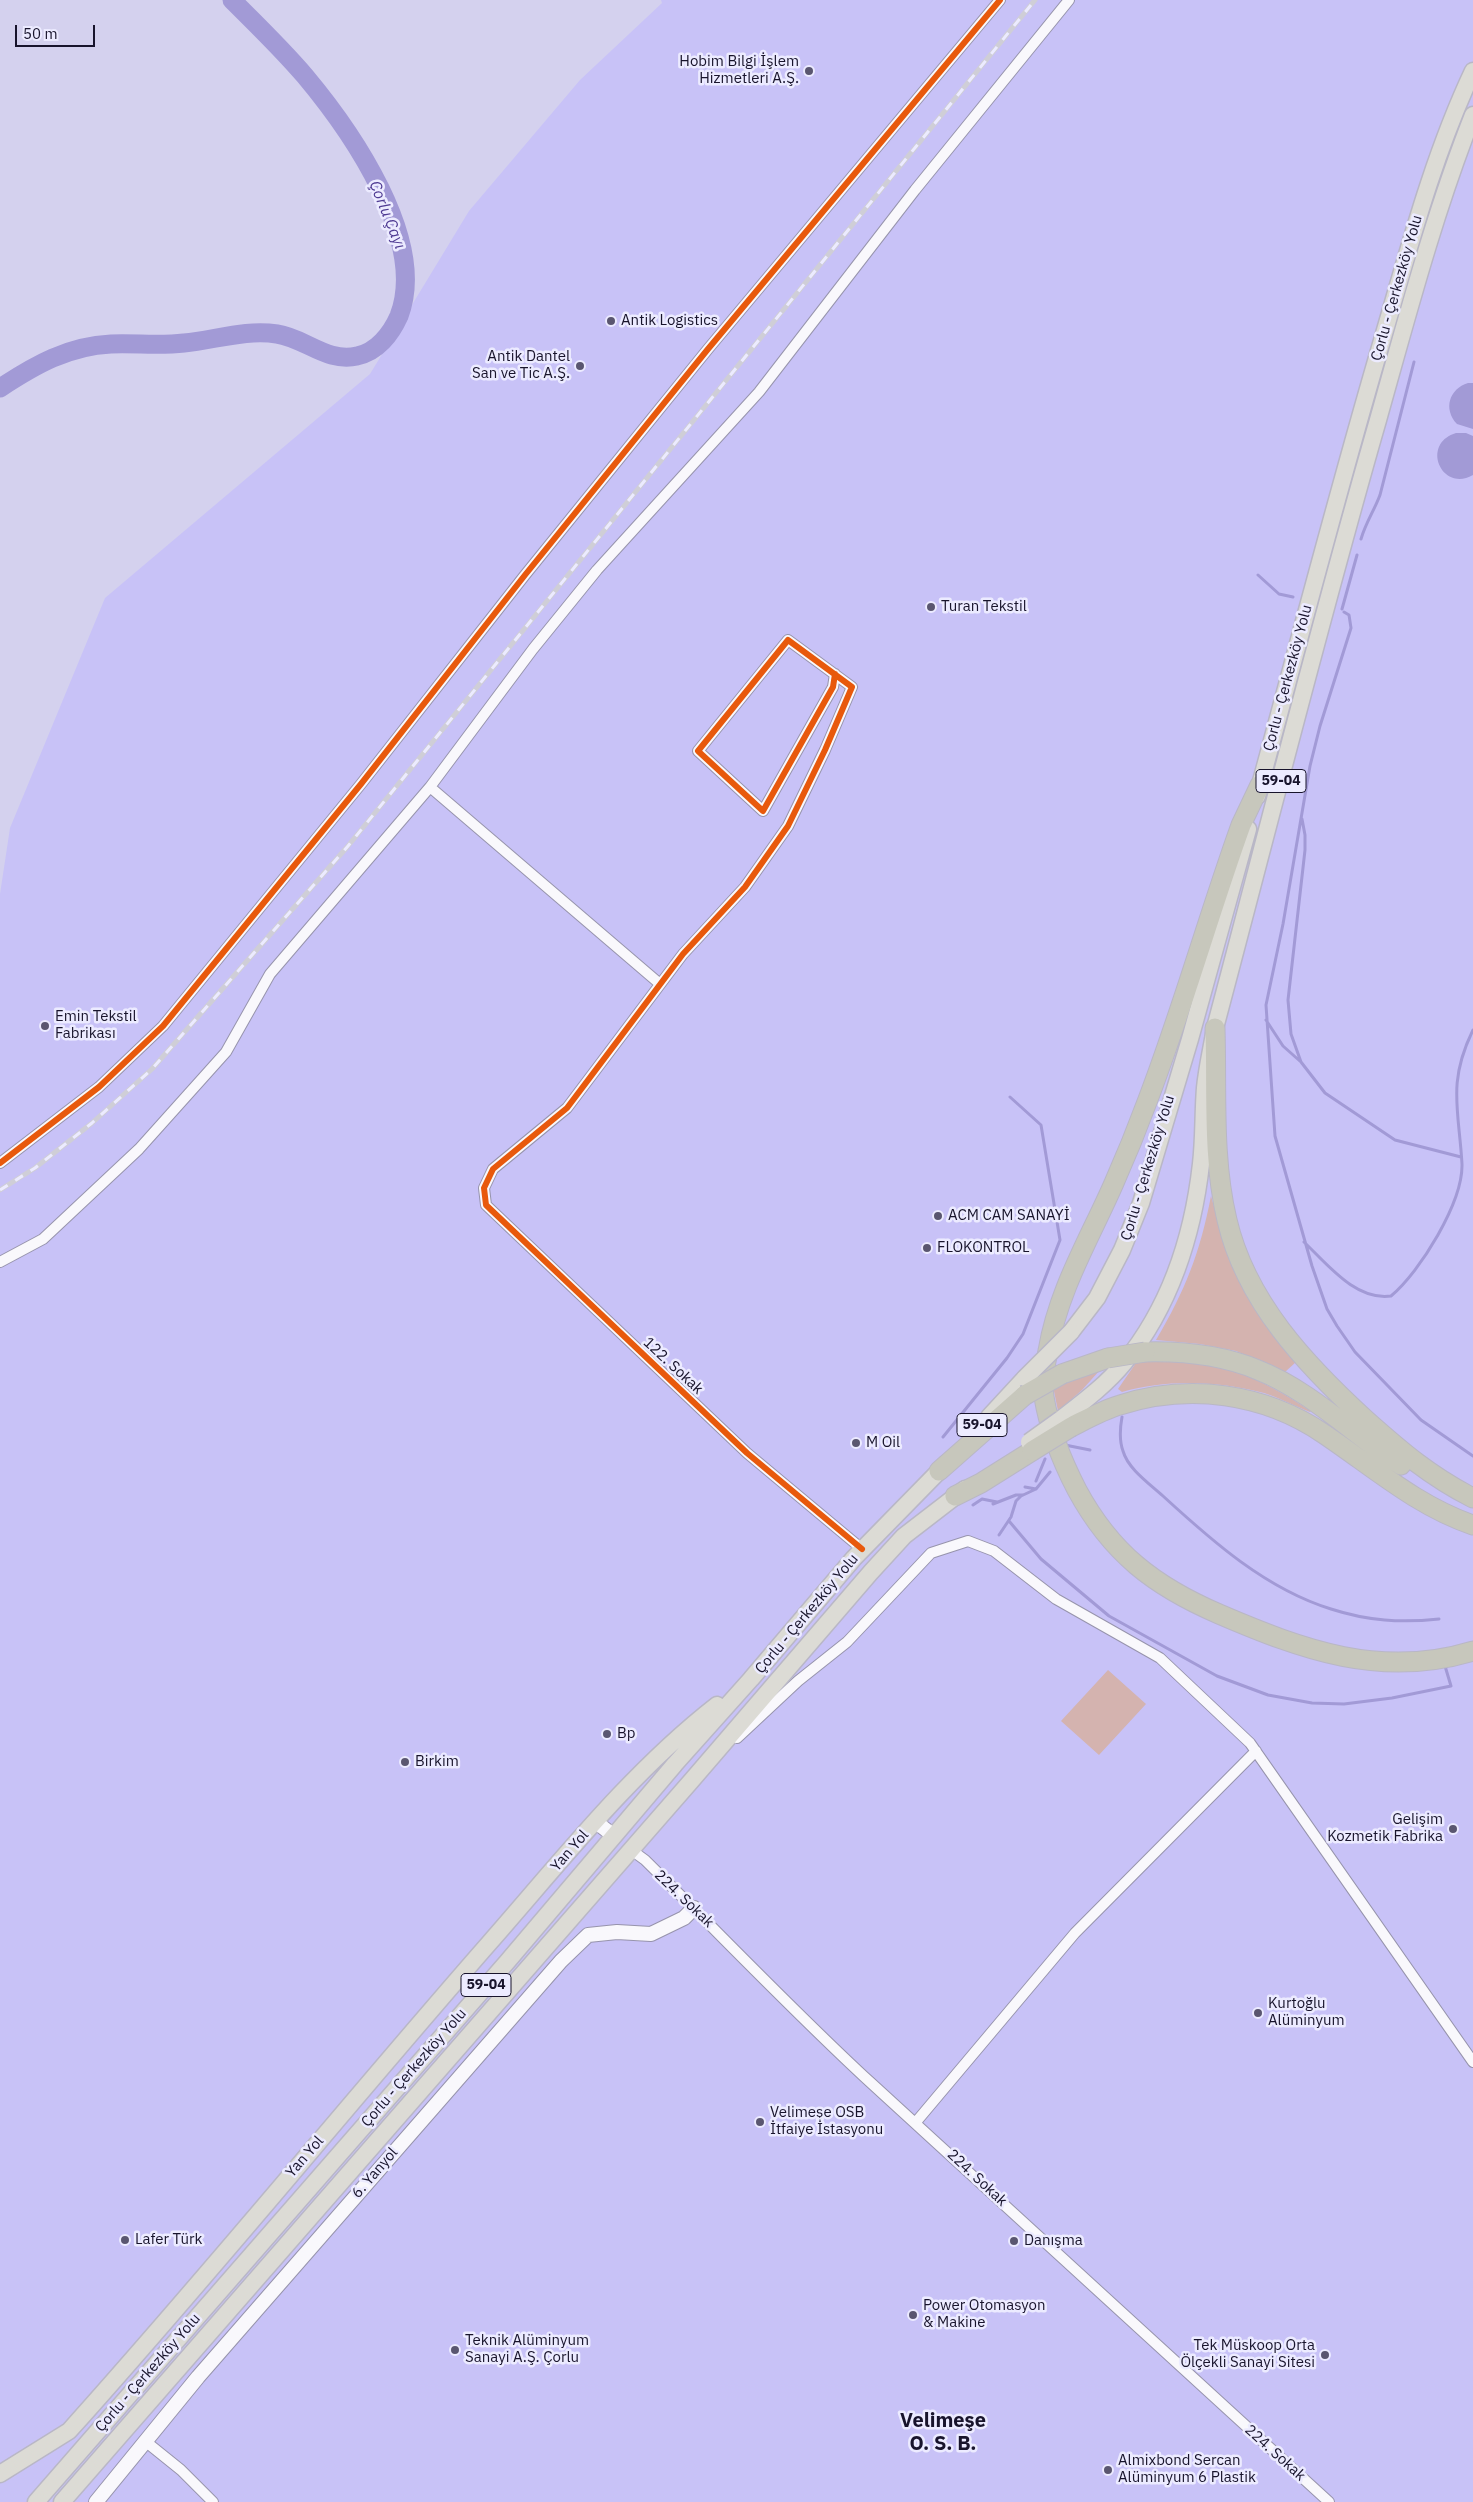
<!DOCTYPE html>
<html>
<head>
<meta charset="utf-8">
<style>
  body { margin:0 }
  #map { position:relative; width:1473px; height:2502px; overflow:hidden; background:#d4d1ee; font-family:"IBM Plex Sans",sans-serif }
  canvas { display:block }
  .scale { position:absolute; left:15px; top:25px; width:80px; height:22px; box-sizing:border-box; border:2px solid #18142c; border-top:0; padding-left:6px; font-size:15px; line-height:18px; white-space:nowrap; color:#18142c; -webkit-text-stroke:4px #ecebff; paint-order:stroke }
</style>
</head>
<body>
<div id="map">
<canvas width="1473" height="2502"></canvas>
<div class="scale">50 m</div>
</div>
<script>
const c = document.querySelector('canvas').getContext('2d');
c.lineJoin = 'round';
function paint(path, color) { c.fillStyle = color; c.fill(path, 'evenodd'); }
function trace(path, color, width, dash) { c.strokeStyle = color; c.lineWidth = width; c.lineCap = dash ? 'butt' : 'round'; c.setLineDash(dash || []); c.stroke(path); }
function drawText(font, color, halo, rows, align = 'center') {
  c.font = font + ' "IBM Plex Sans",sans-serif'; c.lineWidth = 5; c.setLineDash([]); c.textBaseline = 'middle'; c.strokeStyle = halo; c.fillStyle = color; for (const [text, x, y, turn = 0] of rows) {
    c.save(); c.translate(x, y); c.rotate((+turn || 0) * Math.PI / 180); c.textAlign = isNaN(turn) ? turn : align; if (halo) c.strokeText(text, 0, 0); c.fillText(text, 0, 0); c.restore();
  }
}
const built = new Path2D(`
  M 661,0 L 1473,0 L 1473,2502 L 0,2502 L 0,894 L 10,828 L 105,598 L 370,374 L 469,211 L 580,80 L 662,3 Z`);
const green = new Path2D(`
  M 1211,1196 L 1227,1252 L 1296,1362 L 1285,1372 L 1236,1351 L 1200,1344 L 1156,1340 C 1185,1291 1200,1253 1211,1196 Z
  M 1138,1360 C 1157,1361 1177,1360 1196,1362 C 1239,1367 1275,1388 1311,1411 L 1310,1412 C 1295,1406 1280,1398 1264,1393 C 1217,1381 1168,1379 1122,1392 L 1118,1389 Z
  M 1100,1370 L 1082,1390 L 1058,1411 L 1053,1386 Z
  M 1108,1670 L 1146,1704 L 1099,1755 L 1061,1721 Z`);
const water = new Path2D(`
  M 1468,383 L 1473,383 L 1473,429 L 1457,424 C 1443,409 1449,389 1468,383 Z
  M 1456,433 L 1466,433 L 1473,436 L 1473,475 C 1442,493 1420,444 1456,433 Z`);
const stream = new Path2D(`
  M 1361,539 C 1366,522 1374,511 1380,495 L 1414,362
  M 1258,575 L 1279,594 L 1293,597
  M 1342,609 L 1357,555
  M 1344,612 L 1349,615 L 1351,628 L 1320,726 L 1310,766 L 1283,924 L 1266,1005 L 1275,1136 L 1312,1266 L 1327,1309 L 1337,1326 L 1355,1352 L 1421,1420 L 1473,1456
  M 1266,1020 L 1283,1046 L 1301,1062 L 1325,1093 L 1395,1140 L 1461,1157
  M 1301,1062 L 1291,1034 L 1288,1000 L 1305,850 L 1305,835 L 1302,819
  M 1304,1242 C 1328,1265 1356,1301 1391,1296 C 1420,1272 1463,1202 1462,1164 C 1459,1110 1447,1083 1473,1030
  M 1122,1417 C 1120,1428 1119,1440 1123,1451 C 1128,1469 1150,1484 1163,1496 C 1212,1541 1266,1589 1331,1609 C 1368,1621 1401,1623 1439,1619
  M 943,1437 L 1007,1358 L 1023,1334 L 1060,1240 L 1041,1125 L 1010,1097
  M 1065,1445 L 1090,1450
  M 1036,1481 L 1045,1459
  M 1025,1487 L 1036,1489 L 1050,1472
  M 993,1504 L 1016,1495 L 1023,1495
  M 973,1505 L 982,1499 L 997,1502
  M 1009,1521 L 1041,1559 L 1109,1616 L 1217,1676 L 1268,1695 L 1312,1703 L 1344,1704 L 1392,1698 L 1451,1686 L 1445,1666
  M 999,1535 L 1011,1517 L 1016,1501 L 1021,1496 L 1036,1489`);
const river = new Path2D(`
  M 0,388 C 35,365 68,346 111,344 C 136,343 160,346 184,343 C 215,340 246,329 277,334 C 305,338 327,363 357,356 C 377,352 391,334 399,316 C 428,241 351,131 305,76 C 282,49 257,25 232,0`);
const street = new Path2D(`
  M 835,674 L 833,687 L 763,811 L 698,751 L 788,640 L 852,687 L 825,750 L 788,826 L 745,887 L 683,954 L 567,1108 L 493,1169 L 484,1188 L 486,1205 L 747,1453 L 862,1549
  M 430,787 L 533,649 L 597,570 L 759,392 L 915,190 L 1069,0
  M 0,1163 L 99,1087 L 163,1026 L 361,784 L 525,575 L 708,349 L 1000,0
  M 0,1262 L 43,1239 L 139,1149 L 226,1052 L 270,974 L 430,787 L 660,984
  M 737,1738 L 798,1681 L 847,1642 L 931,1553 L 968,1541 L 994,1551 L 1056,1599 L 1160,1658 L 1250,1743 L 1473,2062
  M 630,1849 L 645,1860 C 720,1934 793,2011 870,2082 C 1024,2221 1175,2363 1329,2502
  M 916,2122 L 1075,1933 L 1256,1751
  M 145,2441 L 181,2470 L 213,2502`);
const secondary = new Path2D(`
  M 596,1822 L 614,1836
  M 96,2502 L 198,2377 L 561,1961 L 588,1935 L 617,1932 L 651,1934 L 684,1918 L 694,1908`);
const primary = new Path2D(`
  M 1257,796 C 1298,645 1337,494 1381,344 C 1408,252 1432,158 1473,71
  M 1071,1332 L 1097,1298 L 1122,1250 L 1141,1203 L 1190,1039 L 1248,829
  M 989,1417 L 1025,1378
  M 1061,1419 C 1083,1402 1106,1385 1124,1363 C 1170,1307 1193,1235 1201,1164 C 1204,1139 1203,1113 1205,1088 C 1207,1067 1212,1047 1215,1028 C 1269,825 1320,621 1378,420 C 1407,317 1434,214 1473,115
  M 0,2474 L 69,2431 C 213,2271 349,2103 491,1941 C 562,1860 631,1772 717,1705
  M 36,2502 L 507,1962 L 675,1764 L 751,1679 L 854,1558 L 947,1463
  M 62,2502 L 692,1780 L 871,1572 L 904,1536 L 965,1489`);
const highway = new Path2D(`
  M 1260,785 L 1241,825 C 1208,917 1182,1011 1147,1102 C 1137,1129 1126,1156 1114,1183 C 1090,1238 1058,1290 1048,1351 C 1045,1365 1042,1382 1044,1397 C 1049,1428 1063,1463 1077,1490 C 1111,1553 1154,1586 1219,1614 C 1303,1650 1381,1679 1473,1651
  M 1215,1028 C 1217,1092 1212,1157 1227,1220 C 1246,1302 1306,1365 1366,1420 C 1402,1452 1430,1476 1473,1498
  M 1145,1352 C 1184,1351 1222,1355 1258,1370 C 1311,1391 1354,1435 1401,1465
  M 1062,1374 L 1108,1358
  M 1071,1427 C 1087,1419 1103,1410 1120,1405 C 1189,1383 1264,1393 1324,1434 C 1373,1467 1417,1506 1473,1525
  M 939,1471 L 1025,1395
  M 955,1496 L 981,1483 L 1032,1451`);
const rail = new Path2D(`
  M 0,1190 L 35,1168 L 92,1123 L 152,1069 L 348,846 L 1035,0`);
const primaryBridge = new Path2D(`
  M 1025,1378 L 1071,1332
  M 1029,1442 L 1061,1419`);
const highwayBridge = new Path2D(`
  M 1108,1358 L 1145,1352
  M 1025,1395 L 1062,1374
  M 1032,1451 L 1071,1427`);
const cycleway = new Path2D(`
  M 835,674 L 833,687 L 763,811 L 698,751 L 788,640 L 852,687 L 825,750 L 788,826 L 745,887 L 683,954 L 567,1108 L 493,1169 L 484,1188 L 486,1205 L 747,1453 L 862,1549
  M 0,1163 L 99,1087 L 163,1026 L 361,784 L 525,575 L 708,349 L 1000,0`);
const markers = [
  [809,71,5,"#5a5670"],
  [611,321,5,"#5a5670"],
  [580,366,5,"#5a5670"],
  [931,607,5,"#5a5670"],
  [45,1026,5,"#5a5670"],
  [938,1216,5,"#5a5670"],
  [927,1248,5,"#5a5670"],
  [856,1443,5,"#5a5670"],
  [607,1734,5,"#5a5670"],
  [405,1762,5,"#5a5670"],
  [1453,1829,5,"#5a5670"],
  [1258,2013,5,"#5a5670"],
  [760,2122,5,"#5a5670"],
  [125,2240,5,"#5a5670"],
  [1014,2241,5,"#5a5670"],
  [913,2315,5,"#5a5670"],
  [455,2350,5,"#5a5670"],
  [1325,2355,5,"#5a5670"],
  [1108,2470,5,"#5a5670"]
];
const shields = [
  [1281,781,50],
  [982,1425,50],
  [486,1985,50]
];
const shieldNames = [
  ["59-04",1281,781],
  ["59-04",982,1425],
  ["59-04",486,1985]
];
const poiNames = [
  ["Hobim Bilgi İşlem",799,62,"right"],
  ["Hizmetleri A.Ş.",799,79,"right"],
  ["Antik Logistics",621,321],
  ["Antik Dantel",570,357,"right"],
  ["San ve Tic A.Ş.",570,374,"right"],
  ["Turan Tekstil",941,607],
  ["Emin Tekstil",55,1017],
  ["Fabrikası",55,1034],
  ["ACM CAM SANAYİ",948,1216],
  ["FLOKONTROL",937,1248],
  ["M Oil",866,1443],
  ["Bp",617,1734],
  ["Birkim",415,1762],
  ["Gelişim",1443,1820,"right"],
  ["Kozmetik Fabrika",1443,1837,"right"],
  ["Kurtoğlu",1268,2004],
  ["Alüminyum",1268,2021],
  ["Velimeşe OSB",770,2113],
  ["İtfaiye İstasyonu",770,2130],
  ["Lafer Türk",135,2240],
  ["Danışma",1024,2241],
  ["Power Otomasyon",923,2306],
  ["& Makine",923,2323],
  ["Teknik Alüminyum",465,2341],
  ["Sanayi A.Ş. Çorlu",465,2358],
  ["Tek Müskoop Orta",1315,2346,"right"],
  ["Ölçekli Sanayi Sitesi",1315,2363,"right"],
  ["Almixbond Sercan",1118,2461],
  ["Alüminyum 6 Plastik",1118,2478]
];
const streetNames = [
  ["Çorlu - Çerkezköy Yolu",1397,288,-74],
  ["Çorlu - Çerkezköy Yolu",1288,678,-75],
  ["Çorlu - Çerkezköy Yolu",1148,1168,-73],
  ["122. Sokak",673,1366,43],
  ["Çorlu - Çerkezköy Yolu",807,1614,-50],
  ["Yan Yol",570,1851,-49],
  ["224. Sokak",684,1899,44],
  ["Çorlu - Çerkezköy Yolu",414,2068,-49],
  ["Yan Yol",305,2157,-49],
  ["6. Yanyol",375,2173,-49],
  ["224. Sokak",977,2178,43],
  ["Çorlu - Çerkezköy Yolu",148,2373,-49],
  ["224. Sokak",1275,2453,42]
];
const waterNames = [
  ["Çorlu Çayı",387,215,68]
];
const districtNames = [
  ["Velimeşe",943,2421],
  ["O. S. B.",943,2444]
];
paint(built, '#c8c2f7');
paint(green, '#d4b3af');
paint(water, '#a29ad6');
trace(stream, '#a29ad6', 3);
trace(river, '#a29ad6', 19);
trace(street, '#9794ac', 12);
trace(secondary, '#9794ac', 16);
trace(primary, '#b9b7c6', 19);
trace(highway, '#b9b7c6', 21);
trace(street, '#f9f8fc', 10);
trace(secondary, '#f9f8fc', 14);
trace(primary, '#dcdbd5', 16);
trace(highway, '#c7c7bc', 19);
trace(rail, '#cfced7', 5);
trace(rail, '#ecebff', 3, [9]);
trace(primaryBridge, '#b9b7c6', 19, []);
trace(highwayBridge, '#b9b7c6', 21, []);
trace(primaryBridge, '#dcdbd5', 16);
trace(highwayBridge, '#c7c7bc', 19);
trace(cycleway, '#e8590c', 6);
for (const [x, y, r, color] of markers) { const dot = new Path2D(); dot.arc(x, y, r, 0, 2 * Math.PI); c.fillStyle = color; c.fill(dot); trace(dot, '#ecebff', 2); }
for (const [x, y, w] of shields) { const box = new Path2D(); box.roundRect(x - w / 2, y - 11.5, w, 23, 4); c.fillStyle = '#ecebff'; c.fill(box); trace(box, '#18142c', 1); }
drawText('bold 14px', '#18142c', null, shieldNames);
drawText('15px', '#18142c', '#ecebff', poiNames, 'left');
drawText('15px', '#18142c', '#ecebff', streetNames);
drawText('italic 16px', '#4e3a92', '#ecebff', waterNames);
drawText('bold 20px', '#18142c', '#ecebff', districtNames);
</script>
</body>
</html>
